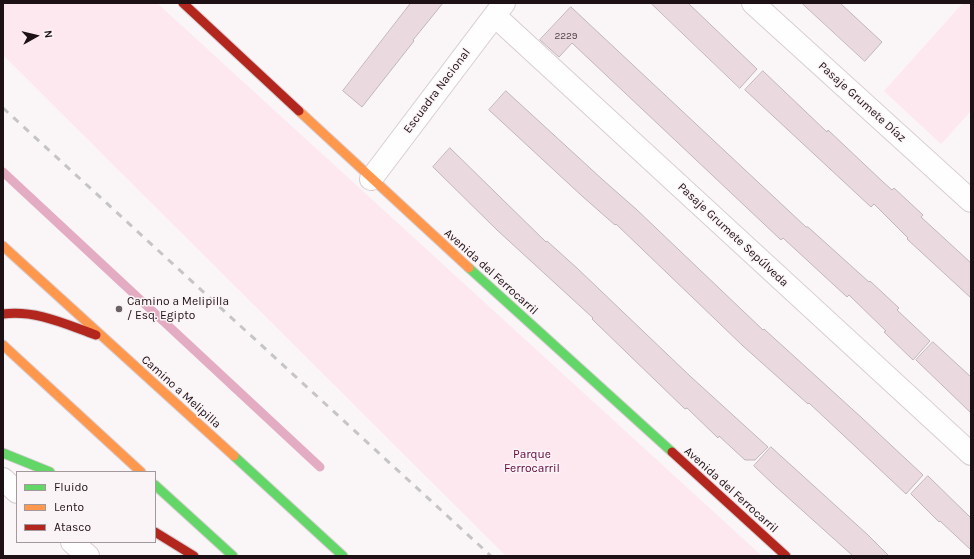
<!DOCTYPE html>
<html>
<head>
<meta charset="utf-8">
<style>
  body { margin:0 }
  #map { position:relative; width:974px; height:559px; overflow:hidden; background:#faf5f7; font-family:Karla,sans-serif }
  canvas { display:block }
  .frame { position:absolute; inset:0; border:4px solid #1e1116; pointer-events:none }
  .legend { position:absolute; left:16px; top:471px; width:140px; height:72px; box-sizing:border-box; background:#fbf4f6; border:1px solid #a3999c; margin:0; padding:5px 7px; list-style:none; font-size:12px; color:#1e1116 }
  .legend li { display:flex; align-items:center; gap:8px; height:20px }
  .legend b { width:20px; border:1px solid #a3999c }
  .north { position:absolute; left:16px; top:16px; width:40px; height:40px; -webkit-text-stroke:3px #fbf4f6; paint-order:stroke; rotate:82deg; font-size:11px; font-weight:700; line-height:16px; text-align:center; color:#1e1116 }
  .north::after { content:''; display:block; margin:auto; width:14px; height:18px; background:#1e1116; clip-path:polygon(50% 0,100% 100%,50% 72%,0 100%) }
</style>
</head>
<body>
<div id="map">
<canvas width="974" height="559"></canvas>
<div class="frame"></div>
<ul class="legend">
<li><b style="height:5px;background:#63d668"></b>Fluido</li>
<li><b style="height:5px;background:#ff974d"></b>Lento</li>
<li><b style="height:5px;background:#b3261e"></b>Atasco</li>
</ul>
<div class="north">N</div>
</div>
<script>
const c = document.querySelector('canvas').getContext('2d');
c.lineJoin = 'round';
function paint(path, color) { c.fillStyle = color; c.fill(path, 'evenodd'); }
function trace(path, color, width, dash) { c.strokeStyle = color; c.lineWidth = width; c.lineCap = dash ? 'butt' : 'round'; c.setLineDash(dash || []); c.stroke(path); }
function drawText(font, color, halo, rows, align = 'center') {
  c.font = font + ' Karla,sans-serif'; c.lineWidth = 3; c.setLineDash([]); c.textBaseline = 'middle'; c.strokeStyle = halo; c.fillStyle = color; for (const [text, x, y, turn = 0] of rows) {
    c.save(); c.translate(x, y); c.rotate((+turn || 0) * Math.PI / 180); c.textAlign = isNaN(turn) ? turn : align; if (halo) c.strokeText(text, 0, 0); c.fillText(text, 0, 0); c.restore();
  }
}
const green = new Path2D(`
  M 3,3 L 157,3 L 762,556 L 506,556 L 3,55 Z
  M 963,3 L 971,3 L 971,111 L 941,144 L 884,91 Z`);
const stream = new Path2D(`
  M 3,172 L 320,467`);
const building = new Path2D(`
  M 411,3 L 443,3 L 413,40 L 414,41 L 362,107 L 343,91 Z
  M 651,3 L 688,3 L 757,69 L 740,88 Z
  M 802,3 L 840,3 L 882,42 L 865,61 Z
  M 571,7 L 806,227 L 808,227 L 869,282 L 870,281 L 899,308 L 897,310 L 930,341 L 913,360 L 884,332 L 886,331 L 849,295 L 847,297 L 783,238 L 781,240 L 572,43 L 559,57 L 540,40 Z
  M 763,71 L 827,132 L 828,130 L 882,181 L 892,190 L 894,188 L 923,215 L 921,217 L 971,263 L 971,298 L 907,239 L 908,238 L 874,204 L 871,207 L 745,90 Z
  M 506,91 L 603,180 L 636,209 L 763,330 L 764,329 L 862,418 L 923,475 L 906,494 L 809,403 L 808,404 L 743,346 L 616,224 L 615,225 L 582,196 L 489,110 Z
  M 450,148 L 546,242 L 547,241 L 578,269 L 690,376 L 768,447 L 755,460 L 745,460 L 719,436 L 718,438 L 687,408 L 685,409 L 626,352 L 592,319 L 593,318 L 497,230 L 433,167 Z
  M 933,342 L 971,377 L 971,413 L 916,360 Z
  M 771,447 L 868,535 L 889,556 L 853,556 L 774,485 L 754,466 Z
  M 928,476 L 971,518 L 971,550 L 940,521 L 939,522 L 911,494 Z`);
const street = new Path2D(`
  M 753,3 L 971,201
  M 495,16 L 971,454
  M 371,179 L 504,3
  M 3,479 L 17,492
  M 72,542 L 88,556`);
const fast = new Path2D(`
  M 469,268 L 672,452
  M 3,453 L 50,472
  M 234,456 L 343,556
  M 155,485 L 233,556`);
const slow = new Path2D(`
  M 299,111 L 469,268
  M 3,246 L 234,456
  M 3,345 L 141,472`);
const jam = new Path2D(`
  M 183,3 L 299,111
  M 3,314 C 37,310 65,324 96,335
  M 672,452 L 786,556
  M 155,532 L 194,556`);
const rail = new Path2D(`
  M 3,108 L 491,556`);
const markers = [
  [119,309,4,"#6b6165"]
];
const numberNames = [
  ["2229",566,36]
];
const streetNames = [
  ["Escuadra Nacional",437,91,-53],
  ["Pasaje Grumete Díaz",862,102,42],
  ["Pasaje Grumete Sepúlveda",733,235,43],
  ["Avenida del Ferrocarril",491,272,42],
  ["Camino a Melipilla",181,392,42],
  ["Avenida del Ferrocarril",731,490,42]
];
const poiNames = [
  ["Camino a Melipilla",127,302],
  ["/ Esq. Egipto",127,316]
];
const parkNames = [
  ["Parque",532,455],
  ["Ferrocarril",532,469]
];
paint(green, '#fde8f0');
trace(stream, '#e4acc2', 9);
paint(building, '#ebd9e0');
trace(building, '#bfb6b9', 1);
trace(street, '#d7ced2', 24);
trace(fast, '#d7ced2', 11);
trace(slow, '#d7ced2', 11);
trace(jam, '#d7ced2', 11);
trace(street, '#fefefe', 22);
trace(fast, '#63d668', 9);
trace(slow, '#ff974d', 9);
trace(jam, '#b3261e', 9);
trace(rail, '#c6c5c5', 3, [7, 7]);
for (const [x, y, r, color] of markers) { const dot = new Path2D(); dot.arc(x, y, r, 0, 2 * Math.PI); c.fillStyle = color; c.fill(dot); trace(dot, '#fbf4f6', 1.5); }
drawText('10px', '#514348', null, numberNames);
drawText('12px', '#1e1116', '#fbf4f6', streetNames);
drawText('12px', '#1e1116', '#fbf4f6', poiNames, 'left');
drawText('12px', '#630339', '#fbf4f6', parkNames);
</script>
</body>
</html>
